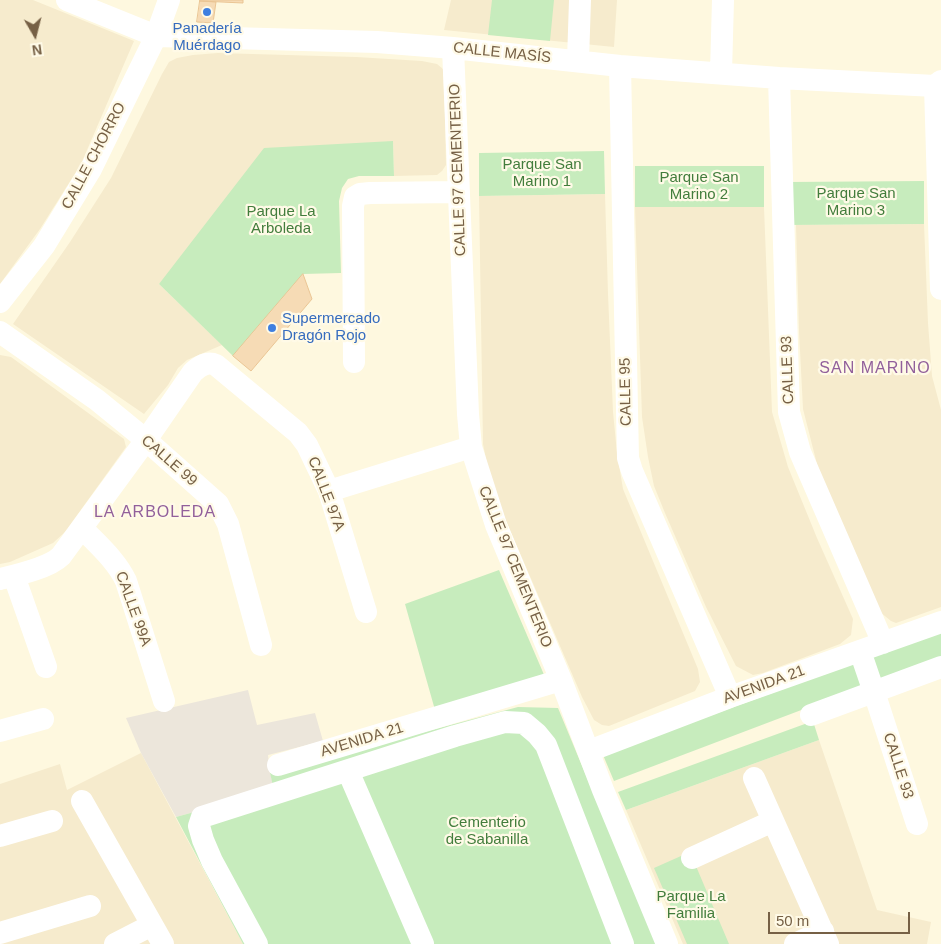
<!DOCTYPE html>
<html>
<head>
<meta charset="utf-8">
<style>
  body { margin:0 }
  #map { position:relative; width:941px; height:944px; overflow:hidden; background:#fef8df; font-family:Helvetica,sans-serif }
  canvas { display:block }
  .north { position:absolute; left:10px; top:10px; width:50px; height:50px; -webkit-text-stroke:4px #fffae7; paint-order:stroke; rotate:172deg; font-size:14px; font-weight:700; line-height:20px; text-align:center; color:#766045 }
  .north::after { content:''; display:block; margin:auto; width:18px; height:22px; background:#766045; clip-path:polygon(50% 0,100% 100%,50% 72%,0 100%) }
  .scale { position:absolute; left:768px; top:912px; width:142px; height:22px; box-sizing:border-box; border:2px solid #766045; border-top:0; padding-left:6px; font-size:15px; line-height:18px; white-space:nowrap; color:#766045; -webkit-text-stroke:4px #fffae7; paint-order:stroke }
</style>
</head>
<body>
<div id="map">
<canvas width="941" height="944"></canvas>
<div class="north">N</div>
<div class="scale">50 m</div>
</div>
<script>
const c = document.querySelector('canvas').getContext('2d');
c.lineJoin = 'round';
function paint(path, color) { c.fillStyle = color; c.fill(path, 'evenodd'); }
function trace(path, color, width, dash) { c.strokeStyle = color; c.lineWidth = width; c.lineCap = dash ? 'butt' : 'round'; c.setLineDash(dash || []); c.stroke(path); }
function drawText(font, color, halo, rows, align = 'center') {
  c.font = font + ' Helvetica,sans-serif'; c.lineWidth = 4.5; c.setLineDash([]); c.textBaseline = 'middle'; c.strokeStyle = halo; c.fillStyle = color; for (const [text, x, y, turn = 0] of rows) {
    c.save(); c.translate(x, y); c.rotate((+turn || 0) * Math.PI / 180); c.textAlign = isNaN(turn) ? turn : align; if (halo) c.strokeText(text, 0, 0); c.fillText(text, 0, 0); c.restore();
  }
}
const residential = new Path2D(`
  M 0,0 L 33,0 L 134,41 L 81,164 L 40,229 L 0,284 Z
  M 451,0 L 617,0 L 614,47 L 444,30 Z
  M 218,53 L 356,57 L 422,61 L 437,64 L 443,69 L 445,114 L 446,165 L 442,171 L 437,175 L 394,176 L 393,141 L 159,284 L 222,345 L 187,360 L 178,368 L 168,385 L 144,414 L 13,324 L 70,242 L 111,178 L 162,74 L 169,62 L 177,58 L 193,55 Z
  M 605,194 L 608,294 L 613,412 L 617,453 L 623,489 L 698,669 L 700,682 L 695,691 L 609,726 L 602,725 L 594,720 L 582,697 L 497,500 L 490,479 L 483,444 L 479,196 Z
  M 635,207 L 764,207 L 772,412 L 788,467 L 817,538 L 853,619 L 851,635 L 840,644 L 763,673 L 753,675 L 736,666 L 706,607 L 665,513 L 654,486 L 648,457 L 642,417 Z
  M 924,224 L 928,323 L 932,376 L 941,410 L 941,607 L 896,623 L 891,621 L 880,612 L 819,472 L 803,409 L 799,331 L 796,225 Z
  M 0,355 L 11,357 L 124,439 L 126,447 L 65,532 L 53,543 L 10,562 L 0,564 Z
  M 819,740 L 877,910 L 931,922 L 927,944 L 683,944 L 626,810 Z
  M 141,753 L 243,944 L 0,944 L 0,784 L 60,764 L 67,790 Z`);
const industrial = new Path2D(`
  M 248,690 L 257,725 L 315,713 L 323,741 L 268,755 L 270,773 L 275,790 L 176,817 L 141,753 L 126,718 Z`);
const green = new Path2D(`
  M 492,0 L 554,0 L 550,41 L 488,35 Z
  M 393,141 L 394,176 L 359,176 L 348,179 L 342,188 L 339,201 L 341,273 L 303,274 L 233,356 L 159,284 L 264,148 Z
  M 604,151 L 605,194 L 479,196 L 479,153 Z
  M 635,166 L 764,166 L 764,207 L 635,207 Z
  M 924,181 L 924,224 L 788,225 L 788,182 Z
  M 499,570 L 545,677 L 435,710 L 405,604 Z
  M 941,631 L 941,658 L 879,681 L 870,656 Z
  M 854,663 L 862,687 L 614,781 L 603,755 Z
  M 518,707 L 558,708 L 656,944 L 243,944 L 176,817 L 274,790 L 270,773 Z
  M 813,721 L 819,740 L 626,810 L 618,792 Z
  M 690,852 L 729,944 L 687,944 L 654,868 Z`);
const building = new Path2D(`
  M 200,0 L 243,0 L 243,3 L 200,1 Z
  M 200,1 L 216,2 L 213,23 L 197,22 Z
  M 303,274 L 312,299 L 251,371 L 233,356 Z`);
const minor = new Path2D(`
  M 67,0 L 156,36 L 377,42 L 453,48 L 620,66 L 779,78 L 935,86 L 941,81
  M 453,48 L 468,414 L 471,447 L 496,525 L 561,680 L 603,790 L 667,944
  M 578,61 L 580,0
  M 620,66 L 628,458 L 632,471 L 730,697
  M 721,73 L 723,0
  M 779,78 L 789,412 L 800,452 L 883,643
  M 935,86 L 941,289
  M 0,302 L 44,246 L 91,169 L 156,36 L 169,0
  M 0,332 L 97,400 L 146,440 L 218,504 L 228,524 L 261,645
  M 354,362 L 353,206 L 355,197 L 360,194 L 370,193 L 458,192
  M 329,491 L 471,447
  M 82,528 C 98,545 116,560 126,581 L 164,701
  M 14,576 L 46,667
  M 0,579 C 17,575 49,568 61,556 L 146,440 L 193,372 C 200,366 207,361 216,365 L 298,433 L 307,445 L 329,491 L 366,612
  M 860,651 L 874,692 L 917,824
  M 811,715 L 941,667
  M 0,731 L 43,719
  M 589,751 L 730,697 L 941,622
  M 278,765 L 561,680
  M 348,771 L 423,944
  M 754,778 L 828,944
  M 82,801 L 163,944
  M 0,836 L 52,821
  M 692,858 L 773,821
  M 0,933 L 90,906
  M 115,944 L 152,925
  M 257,944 L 212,861 L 203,840 L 199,826 L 202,817 L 455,736 L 505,722 L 524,723 L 537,734 L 546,745 L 623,944
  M 795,944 L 823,931`);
const markers = [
  [207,12,5,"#3f7fe0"],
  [272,328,5,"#3f7fe0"]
];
const shopNames = [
  ["Panadería",207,29],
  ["Muérdago",207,46],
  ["Supermercado",282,319,"left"],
  ["Dragón Rojo",282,336,"left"]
];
const streetNames = [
  ["CALLE MASÍS",502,53,6],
  ["CALLE CHORRO",94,156,-62],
  ["CALLE 97 CEMENTERIO",458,170,-92],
  ["CALLE 93",788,370,-92],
  ["CALLE 95",626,392,-91],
  ["CALLE 99",169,461,41],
  ["CALLE 97A",326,494,69],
  ["CALLE 97 CEMENTERIO",515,567,68],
  ["CALLE 99A",133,609,70],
  ["AVENIDA 21",764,685,-20],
  ["AVENIDA 21",362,740,-17],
  ["CALLE 93",898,766,72]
];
const parkNames = [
  ["Parque San",542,165],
  ["Marino 1",542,182],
  ["Parque San",699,178],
  ["Marino 2",699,195],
  ["Parque San",856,194],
  ["Marino 3",856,211],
  ["Parque La",281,212],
  ["Arboleda",281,229],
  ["Cementerio",487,823],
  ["de Sabanilla",487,840],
  ["Parque La",691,897],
  ["Familia",691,914]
];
const neighbourhoodNames = [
  ["SAN MARINO",875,369],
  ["LA ARBOLEDA",155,513]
];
paint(residential, '#f6ebcd');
paint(industrial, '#ece6db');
paint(green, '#c7ecbd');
paint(building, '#f6dbb5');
trace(building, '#eac594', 1);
trace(minor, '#fff', 22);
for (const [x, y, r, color] of markers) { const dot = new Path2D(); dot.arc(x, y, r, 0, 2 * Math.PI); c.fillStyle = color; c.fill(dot); trace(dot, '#fffae7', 2); }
drawText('15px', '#366cbe', '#fffae7', shopNames);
drawText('15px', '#766045', '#fffae7', streetNames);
drawText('15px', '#427d3c', '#fffae7', parkNames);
c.letterSpacing = '1px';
drawText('16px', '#92609b', '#fffae7', neighbourhoodNames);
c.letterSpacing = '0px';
</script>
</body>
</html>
